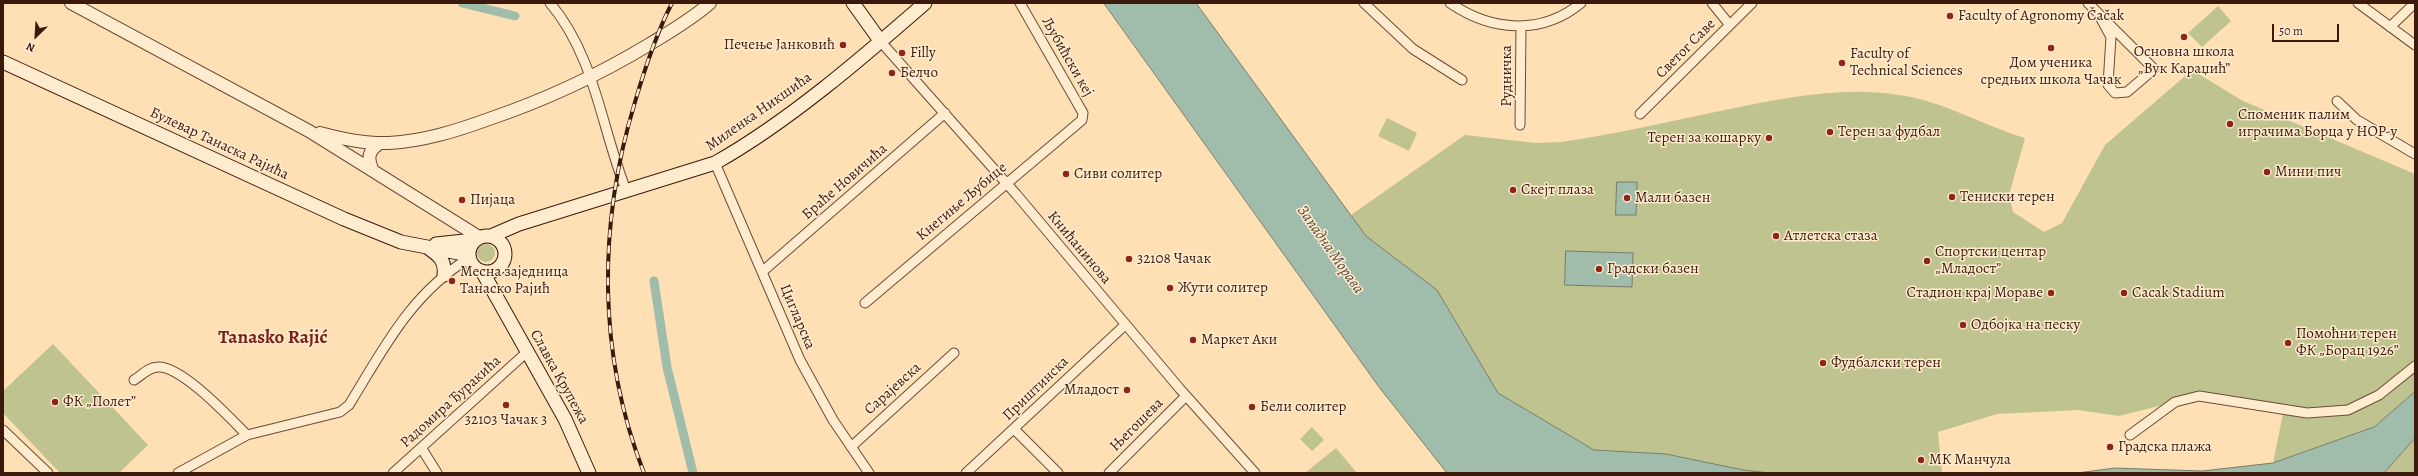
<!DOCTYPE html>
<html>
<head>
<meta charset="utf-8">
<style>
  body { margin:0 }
  #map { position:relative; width:2418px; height:476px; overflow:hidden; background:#ffe0b4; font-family:Alegreya,serif }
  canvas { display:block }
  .frame { position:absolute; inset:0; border:4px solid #3b1a0d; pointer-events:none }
  .north { position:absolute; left:16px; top:16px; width:40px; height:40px; -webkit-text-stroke:3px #ffebce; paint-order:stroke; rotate:205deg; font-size:11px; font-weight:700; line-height:16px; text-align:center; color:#3b1a0d }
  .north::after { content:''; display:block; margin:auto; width:14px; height:18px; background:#3b1a0d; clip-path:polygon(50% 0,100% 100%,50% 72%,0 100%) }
  .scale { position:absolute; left:2272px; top:24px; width:67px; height:18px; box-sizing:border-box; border:2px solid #3b1a0d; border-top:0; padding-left:5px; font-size:12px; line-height:14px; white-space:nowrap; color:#3b1a0d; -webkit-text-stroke:3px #ffebce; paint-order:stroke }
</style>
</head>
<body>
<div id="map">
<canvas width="2418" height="476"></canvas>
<div class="frame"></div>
<div class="north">N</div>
<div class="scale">50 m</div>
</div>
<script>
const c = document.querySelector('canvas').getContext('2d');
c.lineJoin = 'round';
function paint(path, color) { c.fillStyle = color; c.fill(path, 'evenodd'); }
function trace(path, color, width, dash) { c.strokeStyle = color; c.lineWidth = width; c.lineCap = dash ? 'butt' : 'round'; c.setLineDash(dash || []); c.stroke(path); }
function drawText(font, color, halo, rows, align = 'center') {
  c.font = font + ' Alegreya,serif'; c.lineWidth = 3; c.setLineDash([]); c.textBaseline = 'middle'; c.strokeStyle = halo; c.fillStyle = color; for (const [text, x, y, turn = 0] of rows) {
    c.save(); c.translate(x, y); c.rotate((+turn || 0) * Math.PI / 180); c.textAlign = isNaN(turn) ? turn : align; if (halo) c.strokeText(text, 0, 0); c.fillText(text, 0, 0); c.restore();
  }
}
const green = new Path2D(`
  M 2218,6 L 2231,21 L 2202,47 L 2188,33 Z
  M 2192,70 L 2243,101 L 2415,174 L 2415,392 L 2374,427 L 2273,463 L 2284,409 L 2199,396 L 2119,416 L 2078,410 L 1997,414 L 1938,432 L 1942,473 L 1770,473 L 1743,470 L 1666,454 L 1594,450 L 1498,393 L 1437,290 L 1366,236 L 1351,215 L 1465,135 L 1536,143 L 1561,142 C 1618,134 1674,120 1730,109 C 1785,98 1842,86 1899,95 C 1943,101 1982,125 2025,138 L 2009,195 L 2013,212 L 2044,232 L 2062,223 L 2105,145 Z
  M 1387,118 L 1417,133 L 1409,151 L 1378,136 Z
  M477 253a9 9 0 1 1 18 0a9 9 0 1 1-18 0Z
  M 53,344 L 148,445 L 119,473 L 60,473 L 3,413 L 3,391 Z
  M 1312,427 L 1324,440 L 1312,451 L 1300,439 Z
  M 2415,438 L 2415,473 L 2384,473 L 2386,471 Z
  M 1336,448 L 1357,473 L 1305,473 Z`);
const water = new Path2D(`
  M 1104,3 L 1196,3 L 1366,236 L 1437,290 L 1498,393 L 1594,450 L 1666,454 L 1743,470 L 1770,473 L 1447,473 L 1379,387 Z
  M 1617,182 L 1637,182 L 1636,215 L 1616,215 Z
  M 1566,251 L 1633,253 L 1632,287 L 1565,285 Z
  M 2415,392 L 2415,438 L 2384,473 L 2077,473 L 2115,468 L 2202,471 L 2273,463 L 2374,427 Z`);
const canal = new Path2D(`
  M 462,3 L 515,16
  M 654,281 L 667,367 L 693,473`);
const minor = new Path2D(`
  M 550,3 C 595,56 601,127 626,190
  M 1364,3 L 1413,49 L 1462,80
  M 1450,3 C 1491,31 1541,36 1581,3
  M 1712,3 L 1729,24
  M 2088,3 L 2154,69 L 2127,92 L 2115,93 L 2108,85 L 2111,37 L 2099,15
  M 2358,3 L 2415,45
  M 2390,27 L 2415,3
  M 881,42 L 1016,194 L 1180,389 L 1255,473
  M 2337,101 L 2357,120 L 2415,154
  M 1640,114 L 1752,3
  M 1520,125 L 1521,27
  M 715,163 L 800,360 L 833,420 L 869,473
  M 763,271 L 945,113
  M 865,303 L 1082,120 L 1083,113 L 1020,3
  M 134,380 C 142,375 149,367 158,367 C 182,366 230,418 247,435
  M 1014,429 L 1058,473
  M 3,430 L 48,473
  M 2130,435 L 2175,402 L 2199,396 L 2307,413 L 2348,410 L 2379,395 L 2415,366
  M 851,447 L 954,353
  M 422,449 L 437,473
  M 178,473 L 247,435 L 340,412 L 349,405 C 384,348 410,295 469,258
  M 393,473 L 527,352
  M 966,473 L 1125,325
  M 1109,473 L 1186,396`);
const tertiary = new Path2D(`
  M 71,3 L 309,131 L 479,237
  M 320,133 C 342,139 366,144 389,143 C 424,141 456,131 489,119 C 548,99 597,76 650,44 C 671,31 692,19 710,3
  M 372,169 C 367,157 369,150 380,143`);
const secondary = new Path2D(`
  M 853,3 L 881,42
  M 3,62 L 344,219 L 401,242 L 469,255
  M469 254a18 18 0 1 1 36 0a18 18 0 1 1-36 0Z
  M 491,236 L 519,224 L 715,163 C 788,122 862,58 925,3
  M 436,244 L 474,240
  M 427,247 C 438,255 446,260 444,275
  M 482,271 L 565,419 L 589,473`);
const rail = new Path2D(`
  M 644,473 C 597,353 598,224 635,102 C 645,68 656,34 672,3`);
const markers = [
  [1950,16,4,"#8f2418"],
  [2184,37,4,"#8f2418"],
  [843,45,4,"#8f2418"],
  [2051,48,4,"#8f2418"],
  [902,53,4,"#8f2418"],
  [1842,63,4,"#8f2418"],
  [892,73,4,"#8f2418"],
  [2230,124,4,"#8f2418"],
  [1830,132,4,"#8f2418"],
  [1769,138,4,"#8f2418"],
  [2267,172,4,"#8f2418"],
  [1066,174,4,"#8f2418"],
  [1513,190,4,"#8f2418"],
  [1952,197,4,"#8f2418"],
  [1627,198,4,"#8f2418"],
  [462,200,4,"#8f2418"],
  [1776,236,4,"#8f2418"],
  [1129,259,4,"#8f2418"],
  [1927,261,4,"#8f2418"],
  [1599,269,4,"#8f2418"],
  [452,281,4,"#8f2418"],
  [1170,288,4,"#8f2418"],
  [2051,293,4,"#8f2418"],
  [2124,293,4,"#8f2418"],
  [1963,325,4,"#8f2418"],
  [1193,340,4,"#8f2418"],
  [2288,343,4,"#8f2418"],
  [1823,363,4,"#8f2418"],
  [1127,390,4,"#8f2418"],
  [55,402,4,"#8f2418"],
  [506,405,4,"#8f2418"],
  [1252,407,4,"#8f2418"],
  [2110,447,4,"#8f2418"],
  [1921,460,4,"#8f2418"]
];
const poiNames = [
  ["Faculty of Agronomy Čačak",1958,16],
  ["Печење Јанковић",835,45,"right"],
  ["Основна школа",2184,52,"center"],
  ["„Вук Караџић”",2184,69,"center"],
  ["Filly",910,53],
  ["Faculty of",1850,54],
  ["Technical Sciences",1850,71],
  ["Дом ученика",2051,63,"center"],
  ["средњих школа Чачак",2051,80,"center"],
  ["Белчо",900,73],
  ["Споменик палим",2238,115],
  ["играчима Борца у НОР-у",2238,132],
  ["Терен за фудбал",1838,132],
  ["Терен за кошарку",1761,138,"right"],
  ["Мини пич",2275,172],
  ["Сиви солитер",1074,174],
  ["Скејт плаза",1521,190],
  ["Тениски терен",1960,197],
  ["Мали базен",1635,198],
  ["Пијаца",470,200],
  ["Атлетска стаза",1784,236],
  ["Спортски центар",1935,252],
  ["„Младост”",1935,269],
  ["32108 Чачак",1137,259],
  ["Градски базен",1607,269],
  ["Месна заједница",460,272],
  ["Танаско Рајић",460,289],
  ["Жути солитер",1178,288],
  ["Стадион крај Мораве",2043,293,"right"],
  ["Cacak Stadium",2132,293],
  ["Одбојка на песку",1971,325],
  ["Помоћни терен",2296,334],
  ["ФК „Борац 1926”",2296,351],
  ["Маркет Аки",1201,340],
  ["Фудбалски терен",1831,363],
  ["Младост",1119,390,"right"],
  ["ФК „Полет”",63,402],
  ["Бели солитер",1260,407],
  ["32103 Чачак 3",506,420,"center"],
  ["Градска плажа",2118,447],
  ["МК Манчула",1929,460]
];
const streetNames = [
  ["Светог Саве",1686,49,-45],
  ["Љубићски кеј",1067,57,60],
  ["Рудничка",1507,76,-90],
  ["Миленка Никшића",759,112,-35],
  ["Булевар Танаска Рајића",219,144,25],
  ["Браће Новичића",845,182,-41],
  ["Кнегиње Љубице",962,202,-40],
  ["Книћанинова",1079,248,50],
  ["Цигларска",797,317,67],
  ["Славка Крупежа",559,377,61],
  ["Сарајевска",893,389,-42],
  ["Приштинска",1036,389,-44],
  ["Радомира Ђуракића",451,402,-42],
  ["Његошева",1137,425,-45]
];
const waterNames = [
  ["Западна Морава",1330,250,55]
];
const districtNames = [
  ["Tanasko Rajić",273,338]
];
paint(green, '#bec38f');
paint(water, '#a0bdac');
trace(water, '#787c6c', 1);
trace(canal, '#a0bdac', 9);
trace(minor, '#6c4c37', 11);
trace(tertiary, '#6c4c37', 14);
trace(secondary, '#3b1a0d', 15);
trace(minor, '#ffebce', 9);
trace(tertiary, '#ffebce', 12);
trace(secondary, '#ffebce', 13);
trace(rail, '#3b1a0d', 4);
trace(rail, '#ffebce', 2.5, [8]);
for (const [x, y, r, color] of markers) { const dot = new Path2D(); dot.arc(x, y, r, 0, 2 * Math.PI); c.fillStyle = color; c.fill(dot); trace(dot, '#ffebce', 1.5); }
drawText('15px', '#3b1a0d', '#ffebce', poiNames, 'left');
drawText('15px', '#3b1a0d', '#ffebce', streetNames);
drawText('italic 16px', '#594b3d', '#ffebce', waterNames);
drawText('bold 19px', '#7a1f14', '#ffebce', districtNames);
</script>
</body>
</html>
